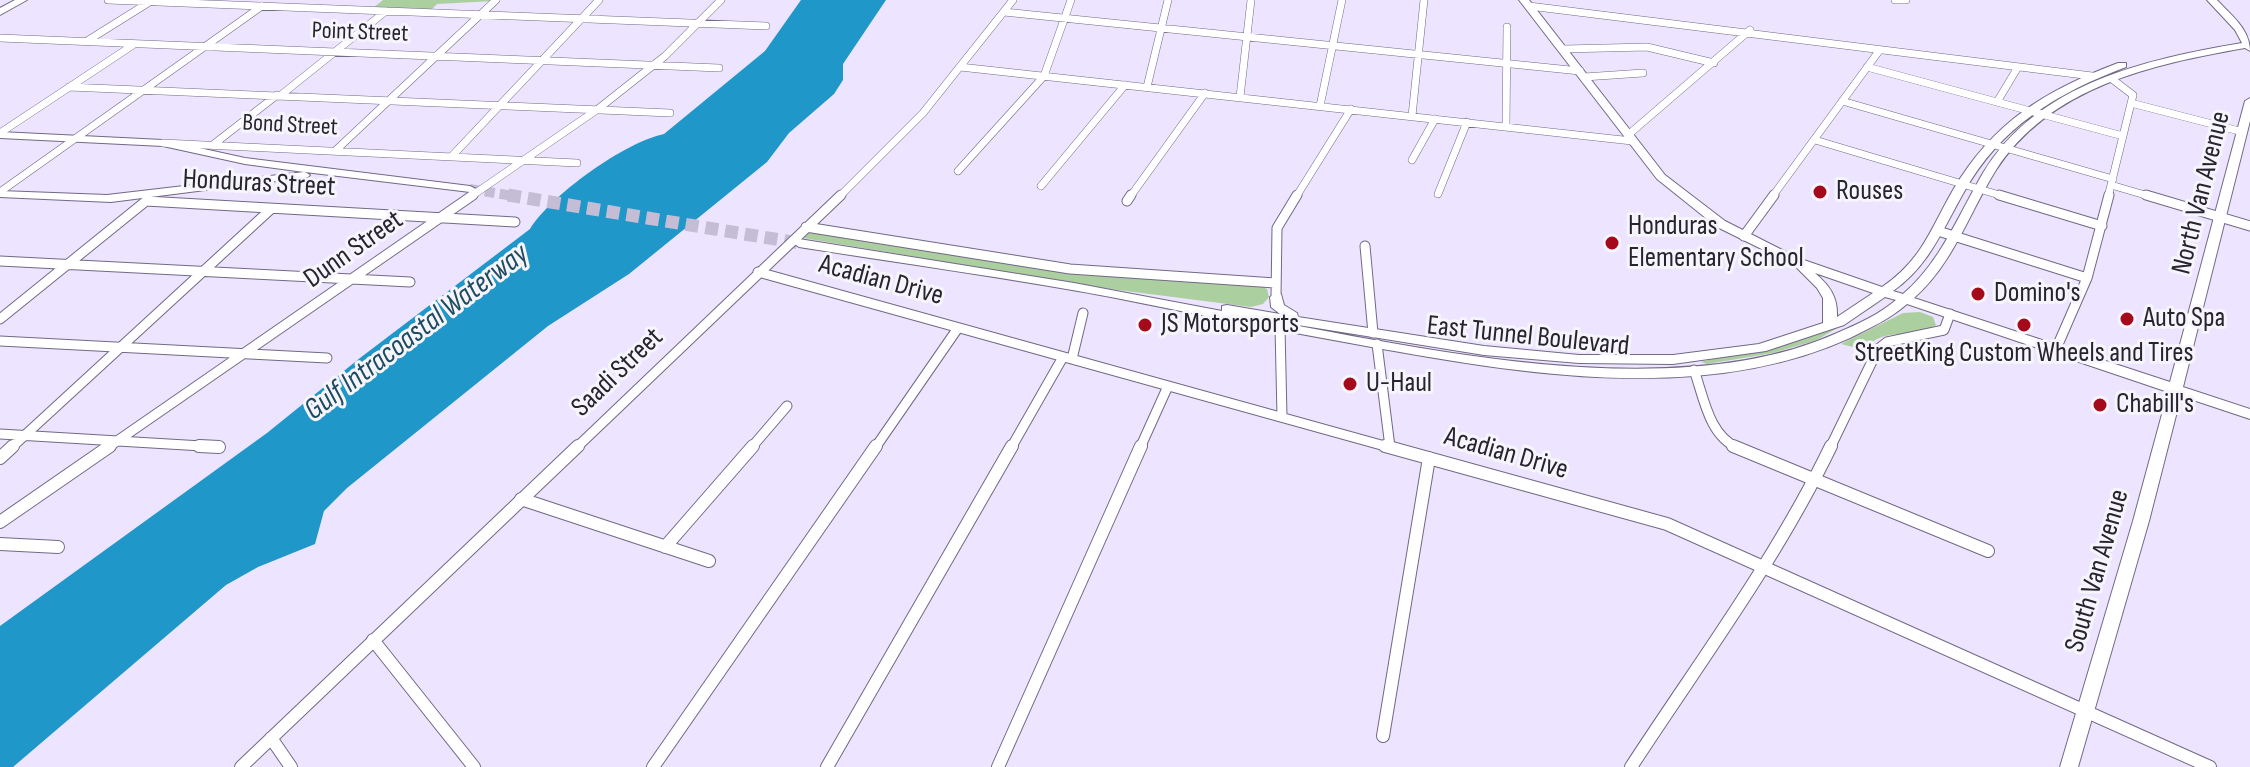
<!DOCTYPE html>
<html>
<head>
<meta charset="utf-8">
<style>
  body { margin:0 }
  canvas { display:block; background:#ede4ff }
</style>
</head>
<body>
<canvas width="2250" height="767"></canvas>
<script>
const c = document.querySelector('canvas').getContext('2d');
c.lineJoin = 'round';
function paint(path, color) { c.fillStyle = color; c.fill(path, 'evenodd'); }
function trace(path, color, width, dash) { c.strokeStyle = color; c.lineWidth = width; c.lineCap = dash ? 'butt' : 'round'; c.setLineDash(dash || []); c.stroke(path); }
function drawText(font, color, halo, rows, align = 'center') {
  c.font = font + ' "Sofia Sans Condensed",sans-serif'; c.lineWidth = 6; c.setLineDash([]); c.textBaseline = 'middle'; c.strokeStyle = halo; c.fillStyle = color; for (const [text, x, y, turn = 0] of rows) {
    c.save(); c.translate(x, y); c.rotate((+turn || 0) * Math.PI / 180); c.textAlign = isNaN(turn) ? turn : align; if (halo) c.strokeText(text, 0, 0); c.fillText(text, 0, 0); c.restore();
  }
}
const green = new Path2D(`
  M 383,0 L 493,0 L 494,1 L 437,4 L 431,10 L 373,8 Z
  M 808,232 L 1071,273 L 1257,284 L 1267,289 L 1269,297 L 1263,304 L 1251,307 L 1095,287 L 803,238 Z
  M 1881,302 L 1817,340 L 1773,353 L 1707,364 L 1701,362 L 1842,323 Z
  M 1920,312 L 1933,317 L 1936,325 C 1915,341 1881,325 1865,350 L 1841,344 L 1903,313 Z`);
const water = new Path2D(`
  M 801,0 L 886,0 L 843,64 L 843,80 L 834,94 L 789,133 L 767,162 L 629,274 L 548,326 L 347,488 L 324,511 L 315,544 L 258,567 L 226,585 L 13,767 L 0,767 L 0,626 L 267,433 L 360,358 L 530,229 C 551,195 625,142 664,134 L 765,51 Z`);
const secondaryTunnelFar1 = new Path2D(`
  M 470,189 L 520,197`);
const secondaryTunnel = new Path2D(`
  M 508,195 L 799,243`);
const streetFar2 = new Path2D(`
  M 108,0 L 766,26
  M 1895,0 L 1906,0
  M 1529,6 L 2092,76
  M 1004,12 L 1580,71
  M 0,38 L 719,68
  M 87,41 L 151,1
  M 1564,49 L 1647,47 L 1714,63
  M 960,67 L 1632,141
  M 1867,67 L 2123,136
  M 1584,77 L 1643,73
  M 69,87 L 670,113
  M 1147,87 L 1168,0
  M 281,95 L 386,11
  M 1240,97 L 1251,0
  M 1842,101 L 2113,179
  M 1997,102 L 2018,67
  M 2131,103 L 2243,132
  M 1320,106 L 1342,0
  M 1412,116 L 1424,0
  M 1506,127 L 1507,27
  M 0,133 L 133,45
  M 1628,135 L 1750,30
  M 1815,140 L 2006,197
  M 163,143 L 577,163
  M 214,144 L 277,95
  M 335,151 L 496,0
  M 452,156 L 599,0
  M 1412,160 L 1435,119
  M 958,171 L 1044,76 L 1071,0
  M 2111,185 L 2152,197
  M 1041,186 L 1125,85
  M 0,192 L 262,6
  M 1438,194 L 1467,122
  M 470,197 L 598,109 L 665,56 L 721,0
  M 839,197 L 923,113 L 1013,0
  M 1130,197 L 1205,93
  M 1296,197 L 1351,109
  M 1772,197 L 1879,51
  M 2108,197 L 2133,95 L 2112,79`);
const streetFar1 = new Path2D(`
  M 1999,195 L 2102,226
  M 2146,195 L 2250,226
  M 1127,201 L 1131,195
  M 806,227 L 1070,269 L 1275,283
  M 1938,231 L 2087,278
  M 1744,236 L 1774,195
  M 1365,246 L 1373,333
  M 0,261 L 410,282
  M 758,272 L 1392,448
  M 1276,297 L 1277,228 L 1297,195
  M 0,319 L 146,201 L 515,222
  M 1280,327 L 1282,417
  M 0,341 L 327,358
  M 1377,344 L 1390,447
  M 2056,349 L 2087,278 L 2109,195
  M 1072,359 L 1083,313
  M 1694,370 C 1704,398 1709,436 1738,448
  M 0,434 L 219,447
  M 11,448 L 271,209
  M 107,448 L 473,195
  M 576,448 L 841,195
  M 751,448 L 787,406
  M 875,448 L 958,328
  M 1011,448 L 1063,357
  M 1140,448 L 1168,386
  M 1830,448 L 1878,349 L 1887,342 L 1944,330 L 1950,314`);
const street = new Path2D(`
  M 199,446 L 219,447
  M 1385,446 L 1667,524 L 2210,767
  M 1733,446 L 1988,551
  M 0,458 L 13,446
  M 521,499 L 709,561
  M 0,522 L 110,446
  M 0,544 L 58,547
  M 665,547 L 753,446
  M 373,640 L 474,767
  M 1383,736 L 1429,458
  M 271,738 L 291,767
  M 241,767 L 578,446
  M 653,767 L 876,446
  M 827,767 L 1012,446
  M 998,767 L 1141,446
  M 1631,767 C 1700,661 1776,560 1831,446`);
const secondary = new Path2D(`
  M 15,0 L 27,0 L 0,15 L 0,8 Z
  M 1519,0 L 1529,0 L 1665,175 L 1725,221 L 1798,258 L 1882,287 C 1922,260 1930,230 1953,190 C 1993,122 2046,90 2118,63 L 2126,63 L 2126,67 C 2057,93 2000,127 1964,192 C 1943,229 1929,266 1893,291 L 1903,294 C 1940,263 1959,214 1983,173 C 2037,83 2147,59 2242,43 L 2235,30 L 2207,0 L 2217,0 C 2231,15 2250,29 2250,51 L 2245,48 C 2154,64 2050,86 1996,170 C 1969,213 1953,264 1914,298 L 2170,382 L 2245,101 L 2250,98 L 2250,121 L 2183,387 L 2250,409 L 2250,419 L 2181,396 L 2149,521 L 2078,767 L 2060,767 L 2133,521 L 2168,392 L 1907,304 C 1890,319 1870,328 1850,338 C 1703,405 1520,374 1366,346 C 1283,331 1199,315 1116,298 C 1011,278 905,264 799,247 L 793,243 L 799,239 L 1074,283 L 1222,311 L 1222,306 L 1227,305 L 1280,314 L 1271,307 L 1270,297 L 1276,293 L 1281,294 L 1284,305 L 1297,313 L 1298,317 L 1484,346 L 1579,355 L 1673,355 L 1759,344 L 1823,323 L 1823,298 L 1817,288 L 1794,265 L 1717,227 L 1657,179 ZM 1815,273 L 1873,293 L 1837,317 C 1838,297 1830,286 1815,273 ZM 1885,297 L 1896,300 C 1878,315 1858,324 1837,333 C 1677,405 1434,351 1267,320 L 1484,355 L 1579,363 L 1673,364 L 1766,351 L 1844,325 Z
  M 0,132 L 163,140 L 245,158 L 470,186 L 476,189 L 470,192 L 305,172 L 310,175 L 308,177 L 111,202 L 0,197 L 0,191 L 107,195 L 304,172 L 245,164 L 163,146 L 0,138 Z`);
const markers = [
  [1820,192,8,"#a4091c"],
  [1612,243,8,"#a4091c"],
  [1978,294,8,"#a4091c"],
  [2127,319,8,"#a4091c"],
  [1145,325,8,"#a4091c"],
  [2024,325,8,"#a4091c"],
  [1350,384,8,"#a4091c"],
  [2100,405,8,"#a4091c"]
];
const farStreetnames = [
  ["Point Street",360,33,2],
  ["Bond Street",290,126,3]
];
const streetNames = [
  ["Honduras Street",259,184,3],
  ["North Van Avenue",2202,193,-76],
  ["Dunn Street",354,250,-35],
  ["Acadian Drive",881,281,15],
  ["East Tunnel Boulevard",1528,337,6],
  ["Saadi Street",618,373,-44],
  ["Acadian Drive",1506,454,16],
  ["South Van Avenue",2098,571,-74]
];
const poiNames = [
  ["Rouses",1836,192],
  ["Honduras",1628,227],
  ["Elementary School",1628,259],
  ["Domino's",1994,294],
  ["Auto Spa",2143,319],
  ["JS Motorsports",1161,325],
  ["StreetKing Custom Wheels and Tires",2024,354,"center"],
  ["U-Haul",1366,384],
  ["Chabill's",2116,405]
];
const waterNames = [
  ["Gulf Intracoastal Waterway",417,333,-37]
];
paint(green, '#accf9f');
paint(water, '#1f97c9');
trace(secondaryTunnelFar1, '#c5bdd5', 10, [10, 5]);
trace(secondaryTunnel, '#c5bdd5', 13, [13, 7]);
trace(streetFar2, '#726985', 8);
trace(streetFar1, '#726985', 11);
trace(street, '#726985', 14);
trace(secondary, '#726985', 2);
trace(streetFar2, '#fff', 7);
trace(streetFar1, '#fff', 9);
trace(street, '#fff', 12);
paint(secondary, '#fff');
for (const [x, y, r, color] of markers) { const dot = new Path2D(); dot.arc(x, y, r, 0, 2 * Math.PI); c.fillStyle = color; c.fill(dot); trace(dot, '#f7f5fc', 3); }
drawText('24px', '#27232f', '#f7f5fc', farStreetnames);
drawText('28px', '#27232f', '#f7f5fc', streetNames);
drawText('28px', '#27232f', '#f7f5fc', poiNames, 'left');
drawText('italic 30px', '#1e4b60', '#f7f5fc', waterNames);
</script>
</body>
</html>
